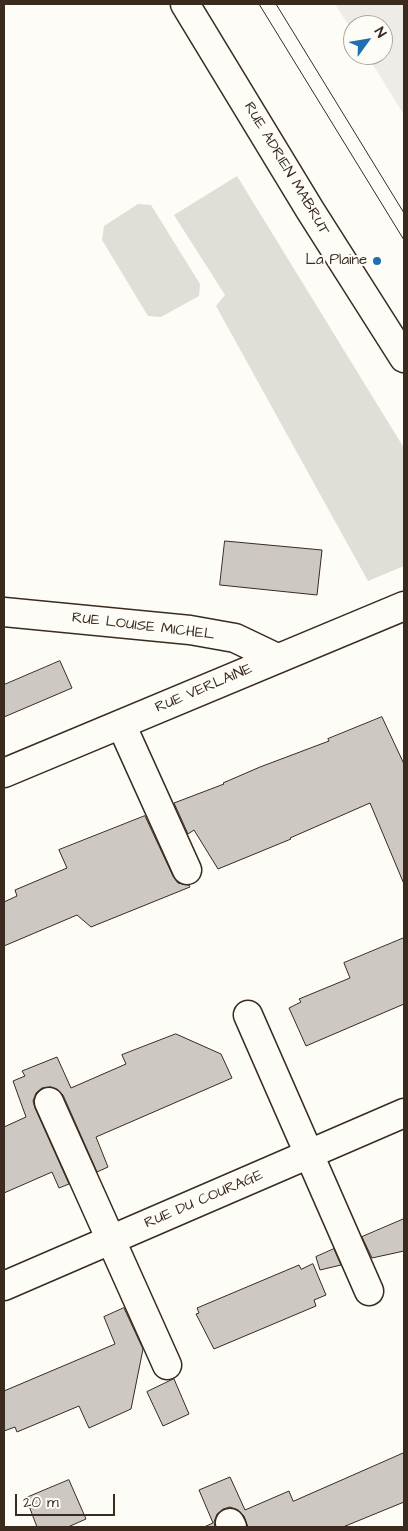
<!DOCTYPE html>
<html>
<head>
<meta charset="utf-8">
<style>
  body { margin:0 }
  #map { position:relative; width:408px; height:1531px; overflow:hidden; background:#fdfcf7; font-family:"Architects Daughter",sans-serif }
  canvas { display:block }
  .frame { position:absolute; inset:0; border:5px solid #3b2a1e; pointer-events:none }
  .north { position:absolute; left:343px; top:15px; width:50px; height:50px; box-sizing:border-box; background:#fdfcf7; border:1px solid #afa8a0; border-radius:50%; rotate:58deg; font-size:14px; font-weight:700; line-height:20px; text-align:center; color:#3b2a1e }
  .north::after { content:''; display:block; margin:auto; width:18px; height:22px; background:#1f6fb2; clip-path:polygon(50% 0,100% 100%,50% 72%,0 100%) }
  .scale { position:absolute; left:15px; top:1494px; width:100px; height:22px; box-sizing:border-box; border:2px solid #3b2a1e; border-top:0; padding-left:6px; font-size:15px; line-height:18px; white-space:nowrap; color:#3b2a1e; -webkit-text-stroke:4px #fdfcf7; paint-order:stroke }
</style>
</head>
<body>
<div id="map">
<canvas width="408" height="1531"></canvas>
<div class="frame"></div>
<div class="north">N</div>
<div class="scale">20 m</div>
</div>
<script>
const c = document.querySelector('canvas').getContext('2d');
c.lineJoin = 'round';
function paint(path, color) { c.fillStyle = color; c.fill(path, 'evenodd'); }
function trace(path, color, width, dash) { c.strokeStyle = color; c.lineWidth = width; c.lineCap = dash ? 'butt' : 'round'; c.setLineDash(dash || []); c.stroke(path); }
function drawText(font, color, halo, rows, align = 'center') {
  c.font = font + ' "Architects Daughter",sans-serif'; c.lineWidth = 4; c.setLineDash([]); c.textBaseline = 'middle'; c.strokeStyle = halo; c.fillStyle = color; for (const [text, x, y, turn = 0] of rows) {
    c.save(); c.translate(x, y); c.rotate((+turn || 0) * Math.PI / 180); c.textAlign = isNaN(turn) ? turn : align; if (halo) c.strokeText(text, 0, 0); c.fillText(text, 0, 0); c.restore();
  }
}
const built = new Path2D(`
  M 335,4 L 404,4 L 404,115 L 367,55 L 383,55 L 383,25 L 353,25 L 353,32 Z`);
const green = new Path2D(`
  M 237,176 L 404,448 L 404,566 L 368,581 L 216,306 L 225,295 L 174,215 Z
  M 138,204 L 151,205 L 200,284 L 199,296 L 161,317 L 148,316 L 102,240 L 104,226 Z`);
const building = new Path2D(`
  M 225,541 L 322,550 L 317,595 L 220,585 Z
  M 60,661 L 72,688 L 4,717 L 4,685 Z
  M 382,717 L 404,764 L 404,884 L 370,803 L 290,838 L 291,839 L 218,869 L 194,830 L 188,834 L 174,803 L 224,784 L 223,783 L 260,767 L 329,741 L 328,739 Z
  M 145,816 L 173,876 L 178,883 L 189,885 L 190,887 L 91,927 L 77,915 L 4,946 L 4,902 L 17,896 L 15,890 L 67,868 L 59,850 Z
  M 404,938 L 404,1004 L 306,1046 L 289,1008 L 301,1002 L 299,999 L 350,978 L 344,963 Z
  M 176,1034 L 221,1054 L 232,1078 L 96,1137 L 108,1167 L 97,1172 L 63,1095 L 58,1090 L 51,1087 L 42,1088 L 36,1093 L 33,1101 L 35,1108 L 69,1184 L 59,1188 L 52,1172 L 4,1193 L 4,1127 L 26,1117 L 13,1081 L 25,1076 L 22,1071 L 57,1057 L 71,1088 L 126,1064 L 122,1055 Z
  M 404,1219 L 404,1251 L 372,1258 L 362,1237 Z
  M 334,1249 L 341,1265 L 320,1270 L 316,1257 Z
  M 313,1264 L 326,1295 L 314,1300 L 316,1306 L 214,1349 L 196,1314 L 199,1313 L 197,1308 L 299,1265 L 301,1269 Z
  M 124,1308 L 143,1349 L 131,1409 L 89,1428 L 79,1406 L 17,1432 L 15,1427 L 4,1431 L 4,1391 L 115,1344 L 104,1317 Z
  M 174,1379 L 189,1414 L 163,1426 L 147,1392 Z
  M 404,1453 L 404,1502 L 343,1527 L 248,1527 L 244,1516 L 238,1510 L 230,1507 L 223,1509 L 217,1514 L 214,1522 L 215,1527 L 204,1527 L 213,1523 L 199,1490 L 230,1477 L 245,1510 L 289,1491 L 293,1501 Z
  M 69,1480 L 86,1519 L 68,1527 L 37,1527 L 26,1498 Z`);
const minor = new Path2D(`
  M 185,4 L 310,210 L 404,358
  M 4,612 L 190,630 L 235,638 L 277,658
  M 121,724 L 187,870
  M 4,773 L 404,606
  M 248,1015 L 369,1291
  M 49,1102 L 167,1365
  M 4,1286 L 404,1113
  M 230,1523 L 232,1527`);
const tram = new Path2D(`
  M 259,4 L 404,240
  M 276,4 L 404,213`);
const markers = [
  [377,261,5,"#1f6fb2"]
];
const streetNames = [
  ["RUE ADRIEN MABRUT",286,169,59],
  ["RUE LOUISE MICHEL",143,627,7],
  ["RUE VERLAINE",204,689,-23],
  ["RUE DU COURAGE",204,1200,-23]
];
const poiNames = [
  ["La Plaine",367,261]
];
paint(built, '#efece7');
paint(green, '#e1ded7');
paint(building, '#cdc8c2');
trace(building, '#3b2a1e', 1);
trace(minor, '#3b2a1e', 31);
trace(minor, '#fdfcf7', 28);
trace(tram, '#3b2a1e', 1);
for (const [x, y, r, color] of markers) { const dot = new Path2D(); dot.arc(x, y, r, 0, 2 * Math.PI); c.fillStyle = color; c.fill(dot); trace(dot, '#fdfcf7', 2); }
drawText('15px', '#3b2a1e', '#fdfcf7', streetNames);
drawText('15px', '#3b2a1e', '#fdfcf7', poiNames, 'right');
</script>
</body>
</html>
